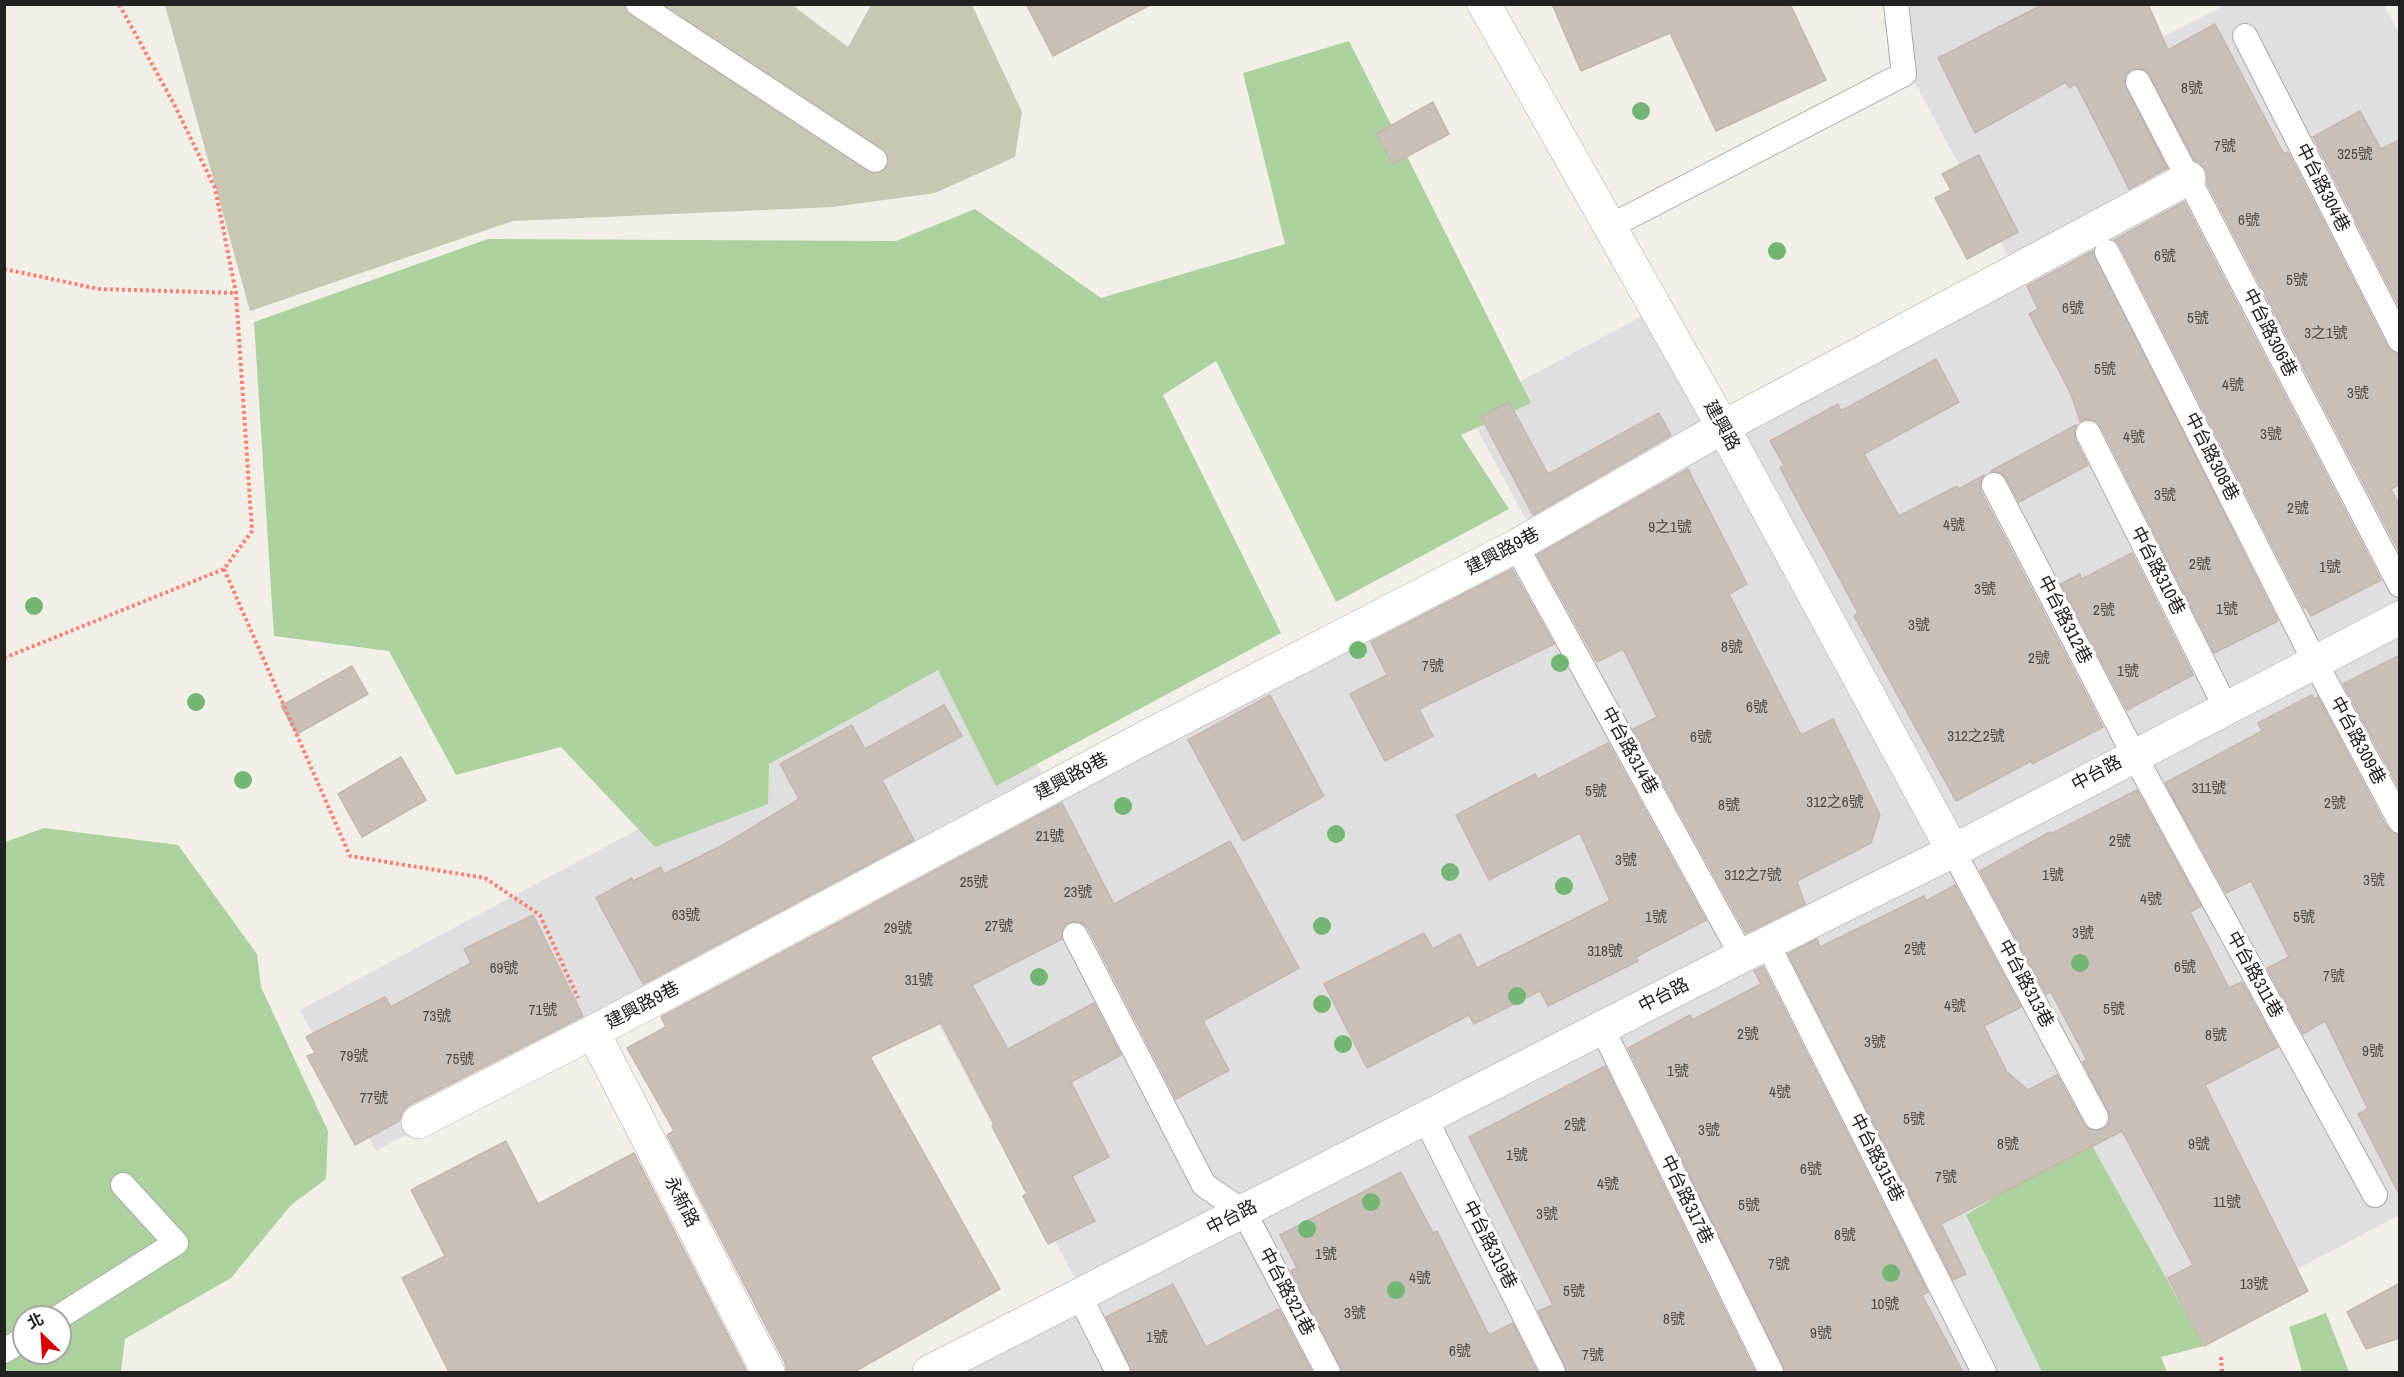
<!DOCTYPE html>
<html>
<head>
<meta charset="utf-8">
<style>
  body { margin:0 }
  #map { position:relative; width:2404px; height:1377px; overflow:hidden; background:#f2efe9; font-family:"Archivo Narrow","Noto Sans TC",sans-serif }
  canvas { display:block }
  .frame { position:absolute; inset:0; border:6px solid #222; pointer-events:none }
  .north { position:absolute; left:12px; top:1305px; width:60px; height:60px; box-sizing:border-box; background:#fff; border:2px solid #a7a7a7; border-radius:50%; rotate:335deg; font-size:16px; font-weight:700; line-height:24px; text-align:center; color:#222 }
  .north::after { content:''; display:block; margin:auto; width:21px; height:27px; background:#d40000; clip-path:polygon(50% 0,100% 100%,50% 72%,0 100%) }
</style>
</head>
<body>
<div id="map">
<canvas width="2404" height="1377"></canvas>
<div class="frame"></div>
<div class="north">北</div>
</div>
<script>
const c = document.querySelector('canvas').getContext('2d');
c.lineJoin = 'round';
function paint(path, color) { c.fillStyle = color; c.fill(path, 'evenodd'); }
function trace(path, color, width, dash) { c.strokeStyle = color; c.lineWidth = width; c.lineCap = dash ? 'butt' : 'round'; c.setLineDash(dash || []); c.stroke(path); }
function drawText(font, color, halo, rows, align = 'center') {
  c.font = font + ' "Archivo Narrow","Noto Sans TC",sans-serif'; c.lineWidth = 6; c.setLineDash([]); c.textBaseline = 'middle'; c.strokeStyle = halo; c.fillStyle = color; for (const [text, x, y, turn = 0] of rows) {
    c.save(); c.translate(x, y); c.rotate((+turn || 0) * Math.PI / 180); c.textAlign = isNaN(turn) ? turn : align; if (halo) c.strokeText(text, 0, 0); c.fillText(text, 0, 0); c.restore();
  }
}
const residential = new Path2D(`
  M 1913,5 L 2135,5 L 2155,41 L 2225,5 L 2384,5 L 2399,34 L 2399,1215 L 2105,1372 L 944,1372 L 1085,1297 L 866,890 L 376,1151 L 300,1010 L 976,649 L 1050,788 L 1532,531 L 1467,410 L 1670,301 L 1739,430 L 2020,279 L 1882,21 Z`);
const construction = new Path2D(`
  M 165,5 L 792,5 L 848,47 L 871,5 L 972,5 L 1022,112 L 1015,157 L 935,193 L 833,207 L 513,221 L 250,311 Z`);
const forest = new Path2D(`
  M 1349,41 L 1531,403 L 1461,435 L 1509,509 L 1336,602 L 1216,361 L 1163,395 L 1281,633 L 996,786 L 938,670 L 769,764 L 768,804 L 655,847 L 561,747 L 456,775 L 389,651 L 274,636 L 254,322 L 488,239 L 896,241 L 975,209 L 1101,298 L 1285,244 L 1243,73 Z
  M 44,828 L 178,845 L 257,954 L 261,987 L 328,1131 L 326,1179 L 291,1205 L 231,1278 L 125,1339 L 121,1371 L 118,1372 L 5,1372 L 5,842 ZM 24,1317 L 60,1317 L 60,1353 L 24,1353 Z
  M 2089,1140 L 2204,1346 L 2161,1357 L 2167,1372 L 2042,1372 L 1966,1215 Z
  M 2326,1313 L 2349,1372 L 2302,1372 L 2289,1327 Z`);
const building = new Path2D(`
  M 1026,4 L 1152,4 L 1053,56 Z
  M 1552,4 L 1790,4 L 1826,80 L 1716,131 L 1670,33 L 1581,71 Z
  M 2044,4 L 2148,4 L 2168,50 L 2215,24 L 2284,154 L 2288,152 L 2387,346 L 2400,354 L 2400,484 L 2391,489 L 2400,507 L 2400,553 L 2207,183 L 2206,170 L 2195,161 L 2146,70 L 2132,69 L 2126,74 L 2124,82 L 2167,168 L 2129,189 L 2076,84 L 2069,88 L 2066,82 L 1975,133 L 1938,58 Z
  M 1433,102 L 1449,134 L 1393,164 L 1376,134 Z
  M 2360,111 L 2381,149 L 2400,140 L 2400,308 L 2313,137 Z
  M 1979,155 L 2018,232 L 1967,259 L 1935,198 L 1951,190 L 1942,174 Z
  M 2184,202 L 2381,580 L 2311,616 L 2306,607 L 2304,608 L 2120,246 L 2114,240 Z
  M 2093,251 L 2278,621 L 2214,653 L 2101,427 L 2089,419 L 2080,421 L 2071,394 L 2029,314 L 2038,309 L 2027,286 Z
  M 1936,359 L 1959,402 L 1864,454 L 1899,516 L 1957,486 L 1959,489 L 1984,475 L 1980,484 L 1981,492 L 2103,727 L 2032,764 L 2031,761 L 1956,801 L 1854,616 L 1858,613 L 1780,468 L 1784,465 L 1770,441 L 1838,404 L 1841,411 Z
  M 1509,402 L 1548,474 L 1659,413 L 1671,435 L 1533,515 L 1481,417 Z
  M 2076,425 L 2075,439 L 2088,465 L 2019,502 L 2006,478 L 2001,473 L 1991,471 Z
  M 1688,469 L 1747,584 L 1729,594 L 1801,735 L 1833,719 L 1880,815 L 1871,843 L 1797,881 L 1805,904 L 1746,933 L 1633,729 L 1657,717 L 1623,649 L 1597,662 L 1537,555 Z
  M 2132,553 L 2193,675 L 2127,710 L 2061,584 L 2080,574 L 2082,579 Z
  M 1512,569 L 1554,644 L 1419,709 L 1433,736 L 1385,761 L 1350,694 L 1387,675 L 1371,642 Z
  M 2400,655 L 2400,790 L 2343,684 Z
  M 352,666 L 368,694 L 297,734 L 281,706 Z
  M 1270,695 L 1324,796 L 1243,841 L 1188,740 Z
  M 2312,695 L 2314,699 L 2318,697 L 2387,828 L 2400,835 L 2400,1196 L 2358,1114 L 2368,1109 L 2325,1021 L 2303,1034 L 2267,968 L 2289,957 L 2251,881 L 2226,893 L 2165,783 L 2262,731 L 2258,723 Z
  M 944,705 L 962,736 L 882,780 L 914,840 L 643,984 L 596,898 L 632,878 L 633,881 L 661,867 L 664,874 L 725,844 L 799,799 L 780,764 L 852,725 L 865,749 Z
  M 1608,743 L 1706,920 L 1636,957 L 1638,961 L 1548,1006 L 1540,991 L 1474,1024 L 1469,1015 L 1367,1068 L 1324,984 L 1424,933 L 1433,949 L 1460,934 L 1477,968 L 1610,901 L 1580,833 L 1489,880 L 1456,815 L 1535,774 L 1538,779 Z
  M 401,757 L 426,800 L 362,837 L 338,794 Z
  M 2137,790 L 2201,906 L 2190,912 L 2229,988 L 2242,982 L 2278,1047 L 2205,1085 L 2308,1291 L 2204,1346 L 2168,1278 L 2193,1265 L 2122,1131 L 1941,1224 L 1966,1274 L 1953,1280 L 1788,954 L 1817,939 L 1820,947 L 1924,896 L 1926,901 L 1955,885 L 2021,1007 L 1984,1026 L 2007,1072 L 2028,1090 L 2057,1075 L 2084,1124 L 2089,1129 L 2102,1130 L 2108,1125 L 2110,1117 L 2083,1062 L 2087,1060 L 2051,992 L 2046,994 L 1980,871 L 2050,832 L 2051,834 Z
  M 1062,803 L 1114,904 L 1230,841 L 1299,968 L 1203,1021 L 1229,1070 L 1176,1099 L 1088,928 L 1082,923 L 1068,923 L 1063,928 L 1062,939 L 972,985 L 1008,1049 L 1094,1003 L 1121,1055 L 1071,1082 L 1109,1157 L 1072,1176 L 1095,1221 L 1048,1244 L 1023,1196 L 1027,1194 L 992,1126 L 994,1124 L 941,1023 L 870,1057 L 1000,1289 L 854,1372 L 787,1372 L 785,1363 L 667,1135 L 674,1131 L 627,1048 L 666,1027 L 661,1017 Z
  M 533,915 L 583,1016 L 409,1105 L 403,1111 L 399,1121 L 355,1145 L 307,1056 L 315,1053 L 306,1037 L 385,997 L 391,1007 L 471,963 L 464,949 Z
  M 1763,967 L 1928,1292 L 1922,1295 L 1963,1372 L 1785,1372 L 1628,1048 L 1690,1015 L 1692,1020 L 1761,984 L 1754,971 Z
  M 1605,1066 L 1755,1372 L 1567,1372 L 1538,1311 L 1553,1305 L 1469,1137 Z
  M 506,1141 L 538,1204 L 634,1153 L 747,1372 L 449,1372 L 402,1278 L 445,1256 L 411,1190 Z
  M 1401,1172 L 1433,1233 L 1437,1231 L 1489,1335 L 1513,1323 L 1537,1372 L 1342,1372 L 1291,1271 L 1297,1268 L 1280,1235 Z
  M 2400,1283 L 2400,1338 L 2366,1349 L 2347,1312 Z
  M 1173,1284 L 1206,1347 L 1279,1309 L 1312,1372 L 1132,1372 L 1106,1317 Z`);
const path = new Path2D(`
  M 4,269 L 99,289 L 236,293
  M 224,569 L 350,856 L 485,878 L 540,915 L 578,998
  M 4,658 L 224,569 L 252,531 L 236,293 L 215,188 L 175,106 L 119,4
  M 2221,1357 L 2222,1372`);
const service = new Path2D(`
  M 638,4 L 875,160
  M 2245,36 L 2400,340
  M 2138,82 L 2400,585
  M 1609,227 L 1904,74 L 1896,4
  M 2107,252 L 2315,662 L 2400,821
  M 2088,433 L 2226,708
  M 1994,485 L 2134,755 L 2375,1195
  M 1516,546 L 1742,956
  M 1953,851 L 2096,1117
  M 1075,935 L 1204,1185 L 1244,1212 L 1328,1372
  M 1767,943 L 1984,1372
  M 1602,1028 L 1771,1372
  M 1425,1118 L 1553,1372
  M 1079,1295 L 1118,1372
  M 59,1317 L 176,1243 L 123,1185
  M 4,1351 L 24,1339`);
const minor = new Path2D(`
  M 1484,4 L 1723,427 L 1953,851
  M 593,1032 L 768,1372
  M 418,1122 L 593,1032 L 1148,736 L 1516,546 L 1723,427 L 2189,178
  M 929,1372 L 1742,956 L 1953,851 L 2400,618`);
const trees = [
  [1641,111],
  [1777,251],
  [34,606],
  [1358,650],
  [1560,663],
  [196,702],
  [243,780],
  [1123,806],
  [1336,834],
  [1450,872],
  [1564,886],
  [1322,926],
  [2080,963],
  [1039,977],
  [1517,996],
  [1322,1004],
  [1343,1044],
  [1371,1202],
  [1307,1229],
  [1891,1273],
  [1396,1290]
];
const numberNames = [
  ["8號",2192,89],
  ["7號",2225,147],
  ["325號",2355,155],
  ["6號",2249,221],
  ["6號",2165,257],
  ["5號",2297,281],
  ["6號",2073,309],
  ["5號",2198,319],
  ["3之1號",2326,334],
  ["5號",2105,370],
  ["4號",2233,386],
  ["3號",2358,394],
  ["3號",2271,435],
  ["4號",2134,438],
  ["3號",2165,496],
  ["2號",2298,509],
  ["4號",1954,526],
  ["9之1號",1670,528],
  ["2號",2200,565],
  ["1號",2330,568],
  ["3號",1985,590],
  ["1號",2227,610],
  ["2號",2104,611],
  ["3號",1919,626],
  ["8號",1732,648],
  ["2號",2039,659],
  ["7號",1433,667],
  ["1號",2128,672],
  ["6號",1757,708],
  ["312之2號",1976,737],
  ["6號",1701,738],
  ["311號",2209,789],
  ["5號",1596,792],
  ["312之6號",1835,803],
  ["2號",2335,804],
  ["8號",1729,806],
  ["21號",1050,837],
  ["2號",2120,842],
  ["3號",1626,861],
  ["312之7號",1753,876],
  ["1號",2053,876],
  ["3號",2374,881],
  ["25號",974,883],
  ["23號",1078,893],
  ["4號",2151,900],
  ["63號",686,916],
  ["1號",1656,918],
  ["5號",2304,918],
  ["27號",999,927],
  ["29號",898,929],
  ["3號",2083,934],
  ["2號",1915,950],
  ["318號",1605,952],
  ["6號",2185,968],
  ["69號",504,969],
  ["7號",2334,977],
  ["31號",919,981],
  ["4號",1955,1007],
  ["5號",2114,1010],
  ["71號",543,1011],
  ["73號",437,1017],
  ["2號",1748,1035],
  ["8號",2216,1036],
  ["3號",1875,1043],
  ["9號",2373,1052],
  ["79號",354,1057],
  ["75號",460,1060],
  ["1號",1678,1072],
  ["4號",1780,1093],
  ["77號",374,1099],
  ["5號",1914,1120],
  ["2號",1575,1126],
  ["3號",1709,1131],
  ["8號",2008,1145],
  ["9號",2199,1145],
  ["1號",1517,1156],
  ["6號",1811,1170],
  ["7號",1946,1178],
  ["4號",1608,1185],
  ["11號",2227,1203],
  ["5號",1749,1206],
  ["3號",1547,1215],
  ["8號",1845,1236],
  ["1號",1326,1255],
  ["7號",1779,1265],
  ["4號",1420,1279],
  ["13號",2254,1285],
  ["5號",1574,1292],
  ["10號",1885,1305],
  ["3號",1355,1314],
  ["8號",1674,1320],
  ["9號",1821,1334],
  ["1號",1157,1338],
  ["6號",1460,1352],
  ["7號",1593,1356]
];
const streetNames = [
  ["中台路304巷",2322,188,63],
  ["中台路306巷",2269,333,63],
  ["建興路",1721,426,61],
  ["中台路308巷",2211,457,63],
  ["建興路9巷",1503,552,-28],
  ["中台路310巷",2157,571,63],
  ["中台路312巷",2064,620,63],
  ["中台路309巷",2357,741,62],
  ["中台路314巷",1629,751,61],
  ["中台路",2097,774,-28],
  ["建興路9巷",1072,777,-28],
  ["中台路311巷",2254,975,61],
  ["中台路313巷",2025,984,62],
  ["中台路",1664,996,-27],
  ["建興路9巷",643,1006,-28],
  ["中台路315巷",1876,1158,63],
  ["中台路317巷",1686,1200,64],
  ["永新路",681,1202,63],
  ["中台路",1232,1218,-27],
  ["中台路319巷",1489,1245,63],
  ["中台路321巷",1286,1292,62]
];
paint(residential, '#e0dfdf');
paint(construction, '#c7c7b4');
paint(forest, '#add19e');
paint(building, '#c7bfb8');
trace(building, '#c4b6ab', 1.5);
trace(service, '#a9a9a9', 26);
trace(minor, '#a9a9a9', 34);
trace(path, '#fa8072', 4, [3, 3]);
trace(service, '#fff', 24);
trace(minor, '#fff', 33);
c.fillStyle = '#74b475';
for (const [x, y] of trees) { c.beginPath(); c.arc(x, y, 9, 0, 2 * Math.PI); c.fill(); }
drawText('15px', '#4b4948', null, numberNames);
drawText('18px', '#222', '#fff', streetNames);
</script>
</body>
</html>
